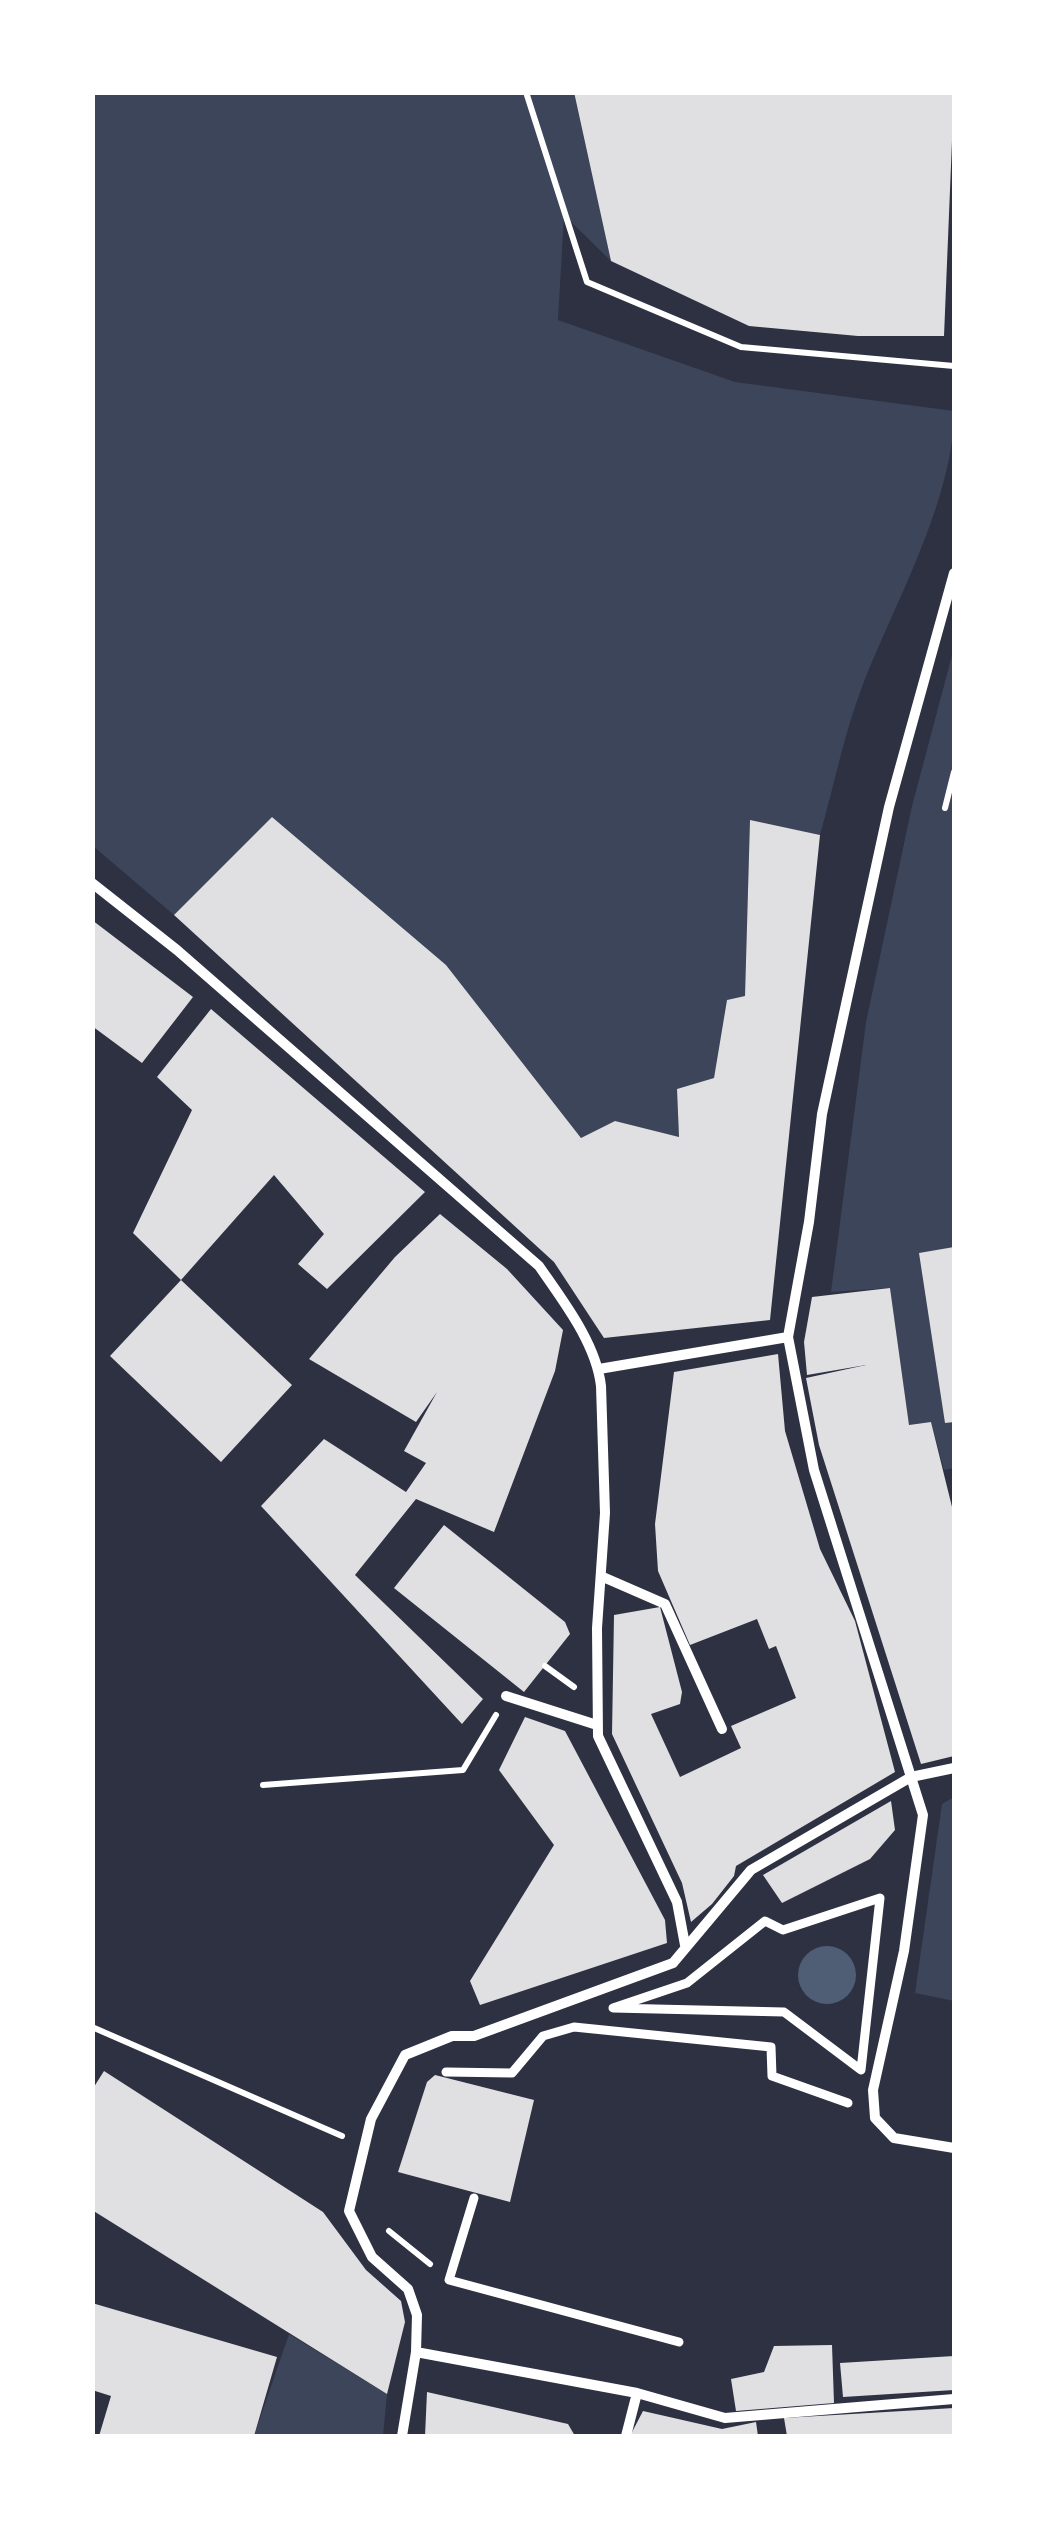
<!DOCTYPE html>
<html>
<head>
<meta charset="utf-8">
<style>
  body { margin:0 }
  #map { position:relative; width:1047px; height:2529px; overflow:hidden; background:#2d3142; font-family:Roboto,sans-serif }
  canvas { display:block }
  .frame { position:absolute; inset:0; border:95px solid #fff; pointer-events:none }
</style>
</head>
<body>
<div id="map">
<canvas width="1047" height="2529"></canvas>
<div class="frame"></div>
</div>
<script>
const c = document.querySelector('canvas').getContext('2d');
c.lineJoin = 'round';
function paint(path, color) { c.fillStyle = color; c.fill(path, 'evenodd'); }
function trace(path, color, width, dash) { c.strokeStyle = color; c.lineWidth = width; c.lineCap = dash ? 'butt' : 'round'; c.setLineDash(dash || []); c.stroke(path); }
const green = new Path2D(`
  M 92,93 L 574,93 L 611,261 L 564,215 L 558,320 L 735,382 L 954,411 C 954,500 894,604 862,687 C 844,734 834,786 820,835 L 750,821 L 745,996 L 727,1000 L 714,1078 L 677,1089 L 679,1137 L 615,1121 L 581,1138 L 446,965 L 272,817 L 174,915 L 93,846 Z
  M 954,648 L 954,1468 L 944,1470 L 931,1422 L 909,1425 L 890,1288 L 831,1292 L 866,1022 L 912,806 Z
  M 954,1797 L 954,2001 L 915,1993 L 942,1804 Z
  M 289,2334 L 387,2394 L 383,2436 L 254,2436 Z`);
const water = new Path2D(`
  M798 1975a29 29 0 1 1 58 0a29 29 0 1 1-58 0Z`);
const building = new Path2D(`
  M 574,92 L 954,92 L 944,336 L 858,336 L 749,326 L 611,261 Z
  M 272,817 L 446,965 L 581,1138 L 615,1121 L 679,1137 L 677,1089 L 714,1078 L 727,1000 L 745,996 L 750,820 L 820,835 L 770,1320 L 604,1338 L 554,1262 L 174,915 Z
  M 92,920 L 193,997 L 142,1063 L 92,1026 Z
  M 211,1009 L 425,1192 L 327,1289 L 298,1264 L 324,1234 L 274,1175 L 181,1280 L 133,1233 L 192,1110 L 157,1077 Z
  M 440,1214 L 507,1269 L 563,1330 L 555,1371 L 494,1532 L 416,1499 L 355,1575 L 483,1699 L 462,1724 L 261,1506 L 324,1439 L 406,1492 L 426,1463 L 404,1451 L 437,1392 L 416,1422 L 309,1359 L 395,1257 Z
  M 954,1247 L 954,1422 L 945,1423 L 919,1253 Z
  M 181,1280 L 292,1385 L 221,1462 L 110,1356 Z
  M 890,1288 L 909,1425 L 931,1422 L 954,1515 L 954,1756 L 921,1764 L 819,1445 L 806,1378 L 866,1365 L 807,1375 L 804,1342 L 812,1297 Z
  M 778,1354 L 785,1431 L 820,1549 L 855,1621 L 895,1772 L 736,1866 L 734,1876 L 712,1904 L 691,1922 L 682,1883 L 612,1734 L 614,1615 L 660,1607 L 682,1692 L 680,1704 L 651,1714 L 680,1777 L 741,1748 L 731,1726 L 796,1698 L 776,1646 L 769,1649 L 757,1619 L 690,1645 L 658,1571 L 655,1524 L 674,1372 Z
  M 444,1525 L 565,1622 L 570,1634 L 524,1692 L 394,1588 Z
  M 525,1717 L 565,1731 L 665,1920 L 667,1943 L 480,2005 L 470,1981 L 554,1845 L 499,1770 Z
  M 891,1801 L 895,1830 L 870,1859 L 782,1903 L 763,1875 Z
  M 104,2071 L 323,2212 L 366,2270 L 401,2301 L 405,2322 L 387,2394 L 92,2210 L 92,2090 Z
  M 435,2075 L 534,2100 L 510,2202 L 398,2172 L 427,2082 Z
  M 92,2303 L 277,2357 L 254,2436 L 99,2436 L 111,2396 L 92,2390 Z
  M 832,2345 L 834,2403 L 736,2411 L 731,2379 L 764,2372 L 774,2346 Z
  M 954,2356 L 954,2390 L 843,2397 L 840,2363 Z
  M 427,2392 L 568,2424 L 575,2436 L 425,2436 Z
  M 954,2408 L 954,2436 L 787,2436 L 784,2418 Z
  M 643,2411 L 722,2429 L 756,2422 L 758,2436 L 630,2436 Z`);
const path = new Path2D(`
  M 526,92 L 587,282 L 741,347 L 954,366
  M 945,808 L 954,772
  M 545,1666 L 574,1687
  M 263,1785 L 463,1770 L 496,1715
  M 92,2027 L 342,2136
  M 389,2231 L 430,2264`);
const pedestrian = new Path2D(`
  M 880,1898 L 861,2070 L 784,2012 L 613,2008 L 687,1983 L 765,1921 L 783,1930 Z
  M 446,2072 L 512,2073 L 543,2036 L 574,2027 L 771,2047 L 772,2076 L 848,2103
  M 474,2198 L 449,2280 L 679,2342`);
const minor = new Path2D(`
  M 954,573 L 889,807 L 822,1114 L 809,1222 L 788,1337 L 814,1470 L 923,1815 L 904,1951 L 873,2090 L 875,2118 L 894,2138 L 954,2148
  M 92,883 L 177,950 L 539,1266 C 563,1301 596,1343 601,1386 L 605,1513 L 597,1628 L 598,1736 L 677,1902 L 685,1945
  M 599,1369 L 788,1337
  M 603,1577 L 665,1604 L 722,1729
  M 506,1696 L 597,1725
  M 416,2352 L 637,2393 L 725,2418 L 954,2399
  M 402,2436 L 416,2352 L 417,2315 L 408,2289 L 372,2257 L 349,2211 L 371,2119 L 405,2055 L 452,2036 L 474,2036 L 673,1963 L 751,1870 L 911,1777 L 954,1768
  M 626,2436 L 637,2393`);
paint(green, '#3c4559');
paint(water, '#4f5d75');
paint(building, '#e0e0e3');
trace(path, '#fff', 6);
trace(pedestrian, '#fff', 9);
trace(minor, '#fff', 10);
</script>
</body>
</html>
